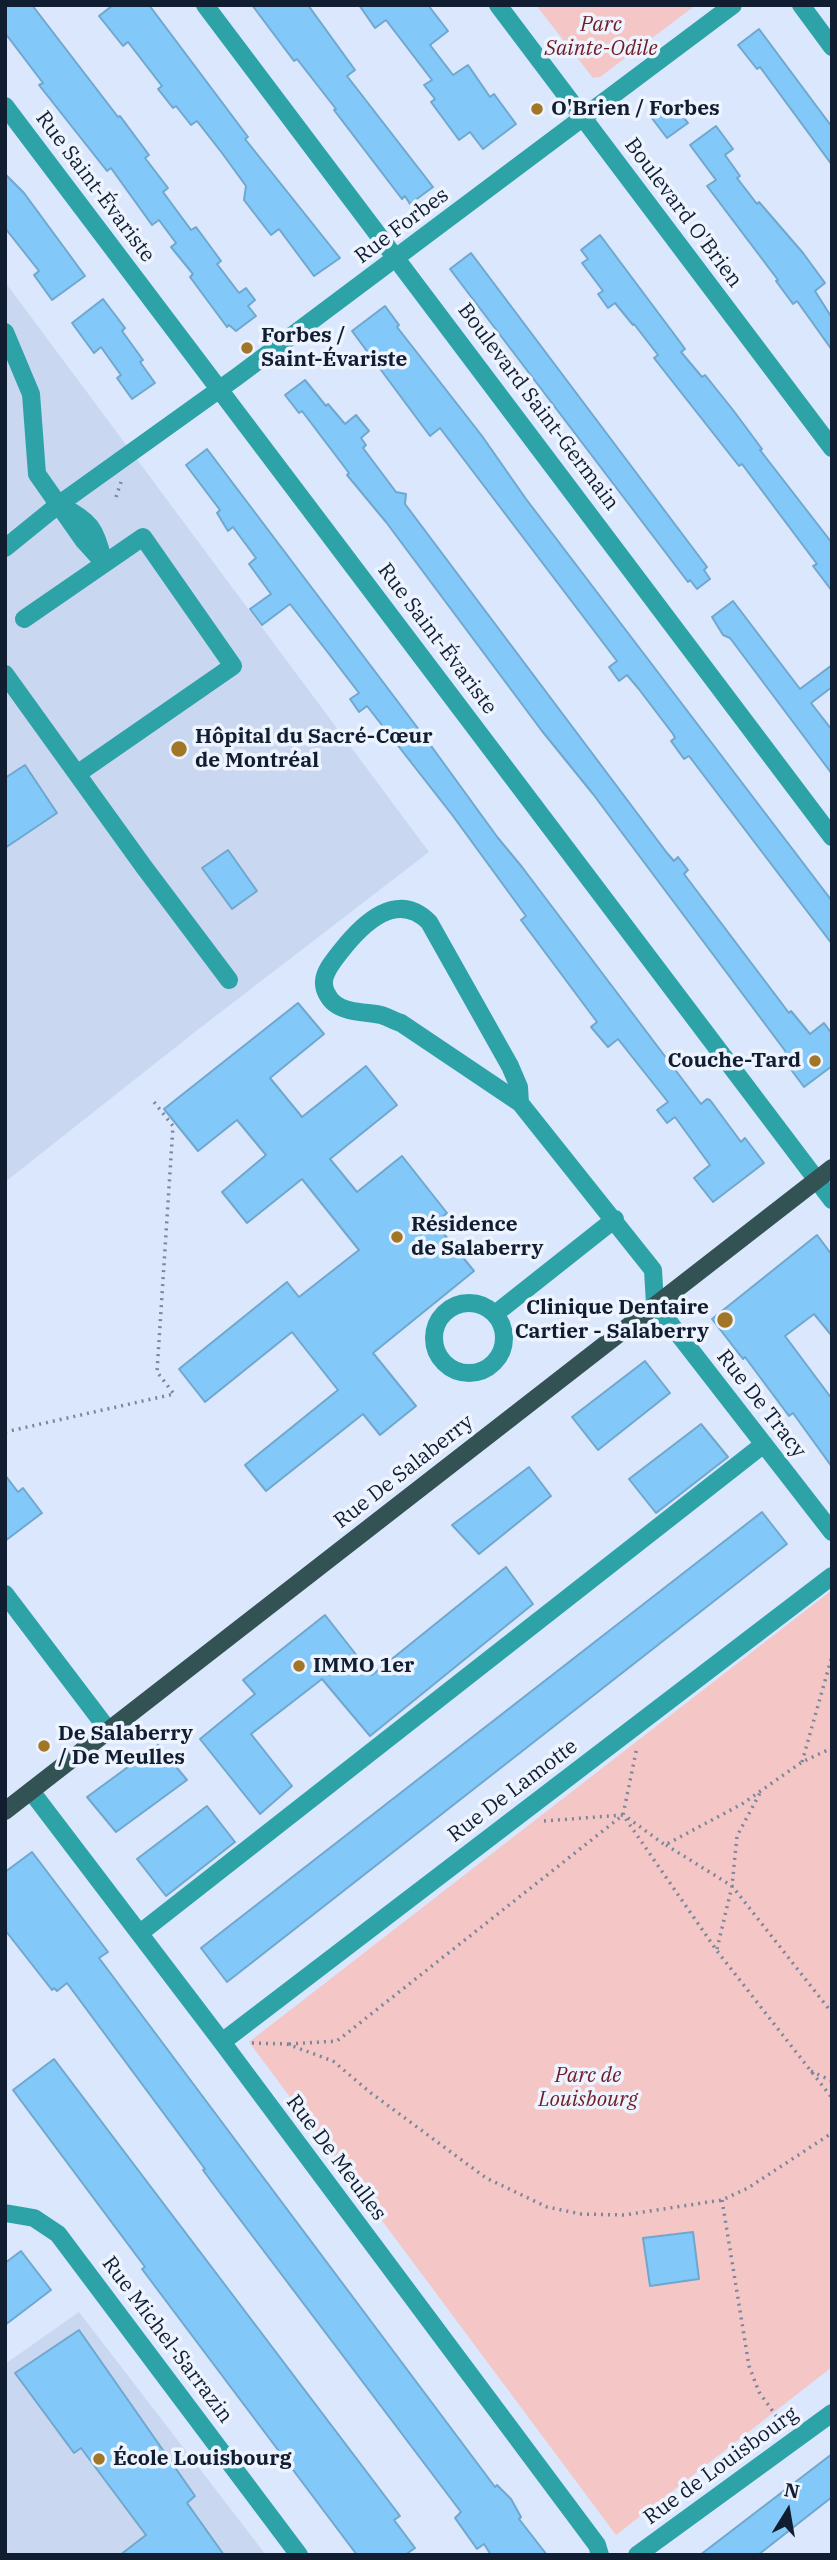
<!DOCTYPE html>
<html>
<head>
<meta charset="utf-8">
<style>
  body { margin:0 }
  #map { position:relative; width:837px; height:2560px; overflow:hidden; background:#dae7fd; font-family:"IBM Plex Serif",serif }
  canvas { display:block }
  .frame { position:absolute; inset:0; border:7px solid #111d30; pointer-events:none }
  .north { position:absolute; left:753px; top:2476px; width:70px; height:70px; -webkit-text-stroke:5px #edf4ff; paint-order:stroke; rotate:11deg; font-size:19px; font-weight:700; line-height:28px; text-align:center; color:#111d30 }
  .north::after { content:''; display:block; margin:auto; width:24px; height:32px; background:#111d30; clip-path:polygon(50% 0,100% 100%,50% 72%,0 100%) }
</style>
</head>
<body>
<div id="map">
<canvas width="837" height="2560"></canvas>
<div class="frame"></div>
<div class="north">N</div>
</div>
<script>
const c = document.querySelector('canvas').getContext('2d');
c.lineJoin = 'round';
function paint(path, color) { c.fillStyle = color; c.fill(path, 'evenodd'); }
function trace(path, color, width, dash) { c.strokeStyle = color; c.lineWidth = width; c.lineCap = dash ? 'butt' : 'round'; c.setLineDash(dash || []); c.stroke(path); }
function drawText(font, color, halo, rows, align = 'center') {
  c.font = font + ' "IBM Plex Serif",serif'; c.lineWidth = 7; c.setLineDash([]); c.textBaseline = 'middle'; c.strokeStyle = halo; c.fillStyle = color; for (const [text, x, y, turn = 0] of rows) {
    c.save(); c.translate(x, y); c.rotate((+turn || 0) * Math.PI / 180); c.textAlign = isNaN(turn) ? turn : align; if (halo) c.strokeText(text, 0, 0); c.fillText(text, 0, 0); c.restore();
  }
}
const built = new Path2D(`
  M 5,282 L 429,852 L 200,1028 L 5,1182 Z
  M 79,2312 L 266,2555 L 5,2555 L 5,2364 Z`);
const green = new Path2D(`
  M 536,5 L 696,5 L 600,77 L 593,78 Z
  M 832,1590 L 832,2367 L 616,2535 L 249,2042 Z`);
const building = new Path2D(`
  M 5,5 L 32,5 L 118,117 L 120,116 L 149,155 L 145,158 L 168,188 L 163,192 L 191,230 L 196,227 L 221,261 L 217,264 L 239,293 L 246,288 L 255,300 L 248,306 L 256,316 L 236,331 L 229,325 L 227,327 L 190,277 L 193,274 L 171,247 L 176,243 L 159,220 L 152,225 L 111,168 L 107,171 L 39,85 L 43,83 L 5,33 Z
  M 113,5 L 149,5 L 248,137 L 245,139 L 340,258 L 314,276 L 279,229 L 271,235 L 244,200 L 246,186 L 222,153 L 197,121 L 191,125 L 176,106 L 173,108 L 158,89 L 162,86 L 128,42 L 123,46 L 99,16 Z
  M 252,5 L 308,5 L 355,70 L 347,76 L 433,187 L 410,204 L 405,196 L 402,199 L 334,110 L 336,109 L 297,59 L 294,61 Z
  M 359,5 L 428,5 L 448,31 L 430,45 L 453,75 L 468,65 L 490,97 L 494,94 L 516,124 L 483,149 L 470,132 L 459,140 L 431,102 L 435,99 L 424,85 L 432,80 L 386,20 L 375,28 Z
  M 759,29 L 832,127 L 832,165 L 760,67 L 757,69 L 738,45 Z
  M 671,102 L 688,123 L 667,138 L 651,117 Z
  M 716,126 L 733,149 L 725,155 L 740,176 L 737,178 L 757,204 L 759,202 L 803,253 L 825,283 L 815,291 L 832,318 L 832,350 L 797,301 L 793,304 L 776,281 L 778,280 L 707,186 L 716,180 L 690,145 Z
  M 5,174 L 24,193 L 85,276 L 52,300 L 34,275 L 39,271 L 5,228 Z
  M 600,235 L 680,342 L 685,349 L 681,352 L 702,377 L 705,375 L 733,410 L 762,449 L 760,450 L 832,543 L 832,591 L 813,566 L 817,564 L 742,464 L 739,466 L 654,358 L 658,355 L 634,324 L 633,325 L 615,303 L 608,308 L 598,294 L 603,291 L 582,263 L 588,259 L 581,250 Z
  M 471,253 L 707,567 L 704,570 L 710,579 L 697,589 L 690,580 L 688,582 L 450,269 Z
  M 103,299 L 125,328 L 122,331 L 143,360 L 140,362 L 155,383 L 132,399 L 117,378 L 121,375 L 101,347 L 94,353 L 72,323 Z
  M 385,306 L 399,325 L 397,327 L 482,436 L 526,499 L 832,901 L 832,944 L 689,756 L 684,759 L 671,741 L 675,738 L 673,734 L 638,688 L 627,675 L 619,681 L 609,667 L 617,661 L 440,428 L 430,436 L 352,331 Z
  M 305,380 L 326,406 L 328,404 L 345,424 L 356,415 L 369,431 L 361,438 L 366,445 L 363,448 L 396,492 L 406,494 L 405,504 L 667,853 L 674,861 L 678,857 L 688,870 L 684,874 L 789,1013 L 791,1011 L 810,1034 L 824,1023 L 832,1034 L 832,1066 L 804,1087 L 781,1056 L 786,1052 L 593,794 L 542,731 L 386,522 L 347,475 L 349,473 L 302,411 L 299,413 L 285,395 Z
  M 207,449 L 429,743 L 498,838 L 522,867 L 701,1104 L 707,1099 L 710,1100 L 741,1142 L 745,1138 L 764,1163 L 713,1202 L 694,1178 L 710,1165 L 675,1117 L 667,1123 L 657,1110 L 668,1102 L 618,1039 L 608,1047 L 591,1027 L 597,1022 L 521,920 L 526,916 L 453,816 L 367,706 L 359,712 L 350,699 L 359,693 L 326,650 L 290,604 L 262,625 L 250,609 L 271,594 L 249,564 L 256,558 L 233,527 L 228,531 L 217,513 L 220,510 L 186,465 Z
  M 733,601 L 800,689 L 832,665 L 832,687 L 811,703 L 832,730 L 832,774 L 730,638 L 723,635 L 712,617 Z
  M 25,765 L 57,813 L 5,848 L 5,778 Z
  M 228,850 L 257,891 L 232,909 L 202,868 Z
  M 298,1003 L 324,1034 L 270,1078 L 302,1117 L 366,1066 L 397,1105 L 330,1159 L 357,1192 L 402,1156 L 447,1213 L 435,1223 L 474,1271 L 373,1353 L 416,1406 L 380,1435 L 363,1414 L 266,1491 L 245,1465 L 338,1390 L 292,1332 L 205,1402 L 179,1369 L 287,1282 L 299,1297 L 359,1250 L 302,1179 L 247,1223 L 222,1192 L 266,1155 L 237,1120 L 198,1151 L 164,1109 Z
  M 817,1235 L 832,1255 L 832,1336 L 814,1314 L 785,1336 L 832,1399 L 832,1467 L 793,1413 L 789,1416 L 745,1357 L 743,1359 L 712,1319 Z
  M 645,1361 L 670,1393 L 598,1450 L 572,1417 Z
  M 701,1424 L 728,1457 L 656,1513 L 629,1479 Z
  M 529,1467 L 551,1496 L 479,1554 L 452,1525 Z
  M 5,1475 L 18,1492 L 23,1488 L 42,1513 L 5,1541 Z
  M 762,1512 L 787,1544 L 227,1982 L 201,1948 Z
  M 506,1567 L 533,1604 L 370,1736 L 322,1679 L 251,1734 L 292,1786 L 260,1814 L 200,1739 L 255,1694 L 243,1680 L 325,1615 L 372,1675 Z
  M 158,1745 L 187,1780 L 116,1832 L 87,1797 Z
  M 207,1806 L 235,1842 L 166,1896 L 137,1859 Z
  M 32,1852 L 108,1952 L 99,1958 L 495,2487 L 497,2485 L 511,2499 L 521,2517 L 519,2519 L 547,2555 L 491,2555 L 484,2544 L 477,2549 L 455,2518 L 461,2512 L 220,2193 L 203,2170 L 205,2169 L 67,1983 L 57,1991 L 54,1988 L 52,1990 L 5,1930 L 5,1872 Z
  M 54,2059 L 400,2516 L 394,2520 L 415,2548 L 405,2555 L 357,2555 L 142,2269 L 145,2267 L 13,2090 Z
  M 693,2232 L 699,2279 L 650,2286 L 643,2238 Z
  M 21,2251 L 51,2290 L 5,2325 L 5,2263 Z
  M 79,2330 L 195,2496 L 187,2503 L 224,2555 L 120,2555 L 146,2535 L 81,2448 L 74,2453 L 15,2373 Z
  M 832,2454 L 832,2497 L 758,2555 L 700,2555 Z`);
const path = new Path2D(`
  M 116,497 L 121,482
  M 5,1432 L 174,1394 L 157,1372 L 173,1126 L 154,1102
  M 802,1762 L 832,1656
  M 628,1818 L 665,1845 L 742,1804 L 802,1762 L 832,1748
  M 544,1821 L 623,1815 L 717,1951 L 832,2098
  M 666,1845 L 732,1886 L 832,2013
  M 717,1949 L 732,1886 L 737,1836 L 760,1793
  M 252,2043 L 287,2044 L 333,2061 L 371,2093 L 486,2178 L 547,2207 L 581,2214 L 624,2215 L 722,2200 L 748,2188 L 832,2133
  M 289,2044 L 337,2041 L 623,1815 L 637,1747
  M 811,2071 L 832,2081
  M 722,2200 L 749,2366 L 759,2392 L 784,2427`);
const minor = new Path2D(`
  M 205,5 L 832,837
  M 498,5 L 832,448
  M 801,5 L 832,47
  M 5,106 L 832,1200
  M 5,332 L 31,394 L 37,474 L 84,541 L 104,563
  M 61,506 C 90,520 96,529 103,560
  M 5,548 L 58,505 L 238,376 L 733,5
  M 24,619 L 143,537 L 233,666 L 77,774
  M 5,674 L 144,867 L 229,980
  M 520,1103 L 519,1087 L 510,1066 L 429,922 C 397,890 363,923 341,951 C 334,960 323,972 324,984 C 324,990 329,999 334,1003 C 346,1013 367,1012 381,1015 C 388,1017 394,1021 401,1023 L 520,1103 L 653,1270 L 655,1304 L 832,1532
  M434 1338a35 35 0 1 1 70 0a35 35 0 1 1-70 0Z
  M 495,1314 L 615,1219
  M 5,1594 L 109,1731
  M 31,1791 L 222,2042 L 597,2545 L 600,2555
  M 140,1933 L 764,1444
  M 222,2042 L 832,1576
  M 5,2213 L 34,2218 L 58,2234 L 299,2555
  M 637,2555 L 832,2413`);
const major = new Path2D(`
  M 5,1811 L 832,1168`);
const markers = [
  [537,109,7,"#a17626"],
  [247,348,7,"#a17626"],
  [179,749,9,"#a17626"],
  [815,1061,7,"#a17626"],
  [397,1237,7,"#a17626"],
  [725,1320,9,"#a17626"],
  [299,1666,7,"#a17626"],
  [44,1746,7,"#a17626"],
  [99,2459,7,"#a17626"]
];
const parkNames = [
  ["Parc",601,25],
  ["Sainte-Odile",601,49],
  ["Parc de",588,2076],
  ["Louisbourg",588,2100]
];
const poiNames = [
  ["O'Brien / Forbes",551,109],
  ["Forbes /",261,336],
  ["Saint-Évariste",261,360],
  ["Hôpital du Sacré-Cœur",195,737],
  ["de Montréal",195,761],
  ["Couche-Tard",801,1061,"right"],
  ["Résidence",411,1225],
  ["de Salaberry",411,1249],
  ["Clinique Dentaire",709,1308,"right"],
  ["Cartier - Salaberry",709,1332,"right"],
  ["IMMO 1er",313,1666],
  ["De Salaberry",58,1734],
  ["/ De Meulles",58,1758],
  ["École Louisbourg",113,2459]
];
const streetNames = [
  ["Rue Saint-Évariste",95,187,53],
  ["Boulevard O'Brien",683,213,53],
  ["Rue Forbes",402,226,-37],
  ["Boulevard Saint-Germain",538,407,53],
  ["Rue Saint-Évariste",437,639,53],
  ["Rue De Tracy",761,1404,52],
  ["Rue De Salaberry",404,1472,-38],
  ["Rue De Lamotte",513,1791,-37],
  ["Rue De Meulles",336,2158,53],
  ["Rue Michel-Sarrazin",167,2340,53],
  ["Rue de Louisbourg",721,2466,-36]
];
paint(built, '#c9d8f0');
paint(green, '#f4c7c6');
paint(building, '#82c8f8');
trace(building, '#6fa7ce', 2);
trace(path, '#7a879b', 3.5, [2, 5]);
trace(minor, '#2da3a8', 18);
trace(major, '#325254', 18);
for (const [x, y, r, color] of markers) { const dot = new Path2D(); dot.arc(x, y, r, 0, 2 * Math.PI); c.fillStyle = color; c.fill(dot); trace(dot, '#edf4ff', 2.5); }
drawText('italic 21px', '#6f1c25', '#edf4ff', parkNames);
drawText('bold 21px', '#111d30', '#edf4ff', poiNames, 'left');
drawText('21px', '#111d30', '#edf4ff', streetNames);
</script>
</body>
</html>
